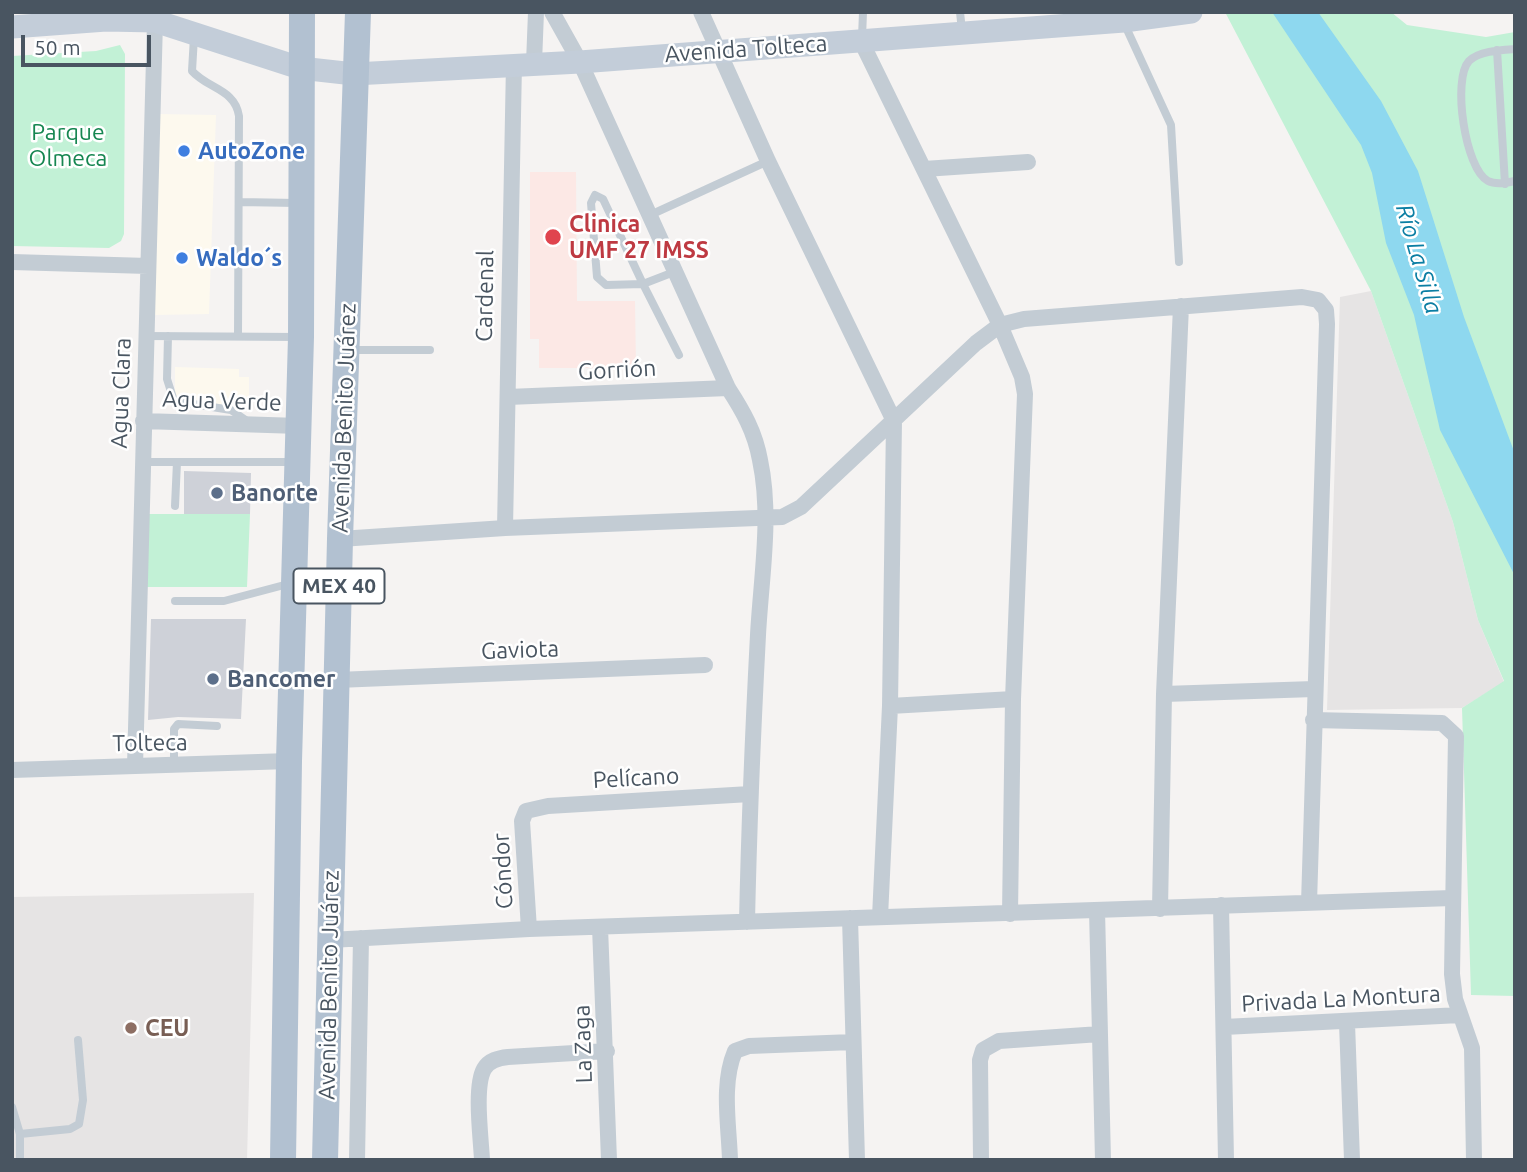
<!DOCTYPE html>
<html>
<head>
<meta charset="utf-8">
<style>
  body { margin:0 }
  #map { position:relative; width:1527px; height:1172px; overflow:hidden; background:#f5f3f2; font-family:Ubuntu,sans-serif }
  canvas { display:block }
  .frame { position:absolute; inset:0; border:14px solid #495561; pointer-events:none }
  .scale { position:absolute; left:21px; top:35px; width:130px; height:32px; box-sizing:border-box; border:4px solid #495561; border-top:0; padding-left:9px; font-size:21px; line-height:24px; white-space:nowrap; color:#495561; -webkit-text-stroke:5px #fff; paint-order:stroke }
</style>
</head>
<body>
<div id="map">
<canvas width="1527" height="1172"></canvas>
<div class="frame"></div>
<div class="scale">50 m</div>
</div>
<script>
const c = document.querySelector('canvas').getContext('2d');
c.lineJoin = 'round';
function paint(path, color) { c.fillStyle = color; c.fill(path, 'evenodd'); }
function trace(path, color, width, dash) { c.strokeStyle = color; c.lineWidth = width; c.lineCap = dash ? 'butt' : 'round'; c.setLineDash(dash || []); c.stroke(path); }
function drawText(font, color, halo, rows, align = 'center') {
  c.font = font + ' Ubuntu,sans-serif'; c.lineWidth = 5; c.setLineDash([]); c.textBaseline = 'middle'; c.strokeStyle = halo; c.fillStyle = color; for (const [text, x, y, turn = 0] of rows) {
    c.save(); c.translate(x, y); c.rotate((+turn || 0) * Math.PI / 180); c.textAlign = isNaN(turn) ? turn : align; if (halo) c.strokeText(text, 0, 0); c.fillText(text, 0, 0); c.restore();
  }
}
const commercial = new Path2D(`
  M 158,114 L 216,115 L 209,314 L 154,315 Z
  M 175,367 L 239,369 L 239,377 L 249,377 L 249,405 L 184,403 L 184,398 L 175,398 Z`);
const education = new Path2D(`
  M 1371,291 L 1453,522 L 1478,620 L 1504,682 L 1462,708 L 1327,710 L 1340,297 Z
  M 254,893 L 247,1160 L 12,1160 L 12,897 Z`);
const medical = new Path2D(`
  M 530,172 L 576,172 L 577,301 L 635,301 L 636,368 L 539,368 L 539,339 L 530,339 Z`);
const green = new Path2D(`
  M 1225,12 L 1391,12 L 1407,25 L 1486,37 L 1515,32 L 1515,996 L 1471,995 L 1462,708 L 1504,681 L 1478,620 L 1453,522 L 1371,291 Z
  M 120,45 L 125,54 L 124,234 L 121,241 L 109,248 L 12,246 L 12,56 L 96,51 Z
  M 141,514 L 250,514 L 247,587 L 140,587 Z`);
const water = new Path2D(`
  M 1272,12 L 1318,12 L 1381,101 L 1418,171 L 1464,317 L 1515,454 L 1515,576 L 1440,430 L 1414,315 L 1386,243 L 1372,173 L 1361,145 Z`);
const building = new Path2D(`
  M 184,471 L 251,473 L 250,514 L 184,514 Z
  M 151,619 L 246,619 L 241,719 L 178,717 L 148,720 Z`);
const lane = new Path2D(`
  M 960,12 L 962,31
  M 1124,23 L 1171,125 L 1179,262
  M 194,37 L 192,71 C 208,89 235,89 239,116 L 238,335
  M 862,38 L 863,12
  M 1515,49 C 1501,50 1479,51 1469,61 C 1452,79 1465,169 1488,181 C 1496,185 1507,183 1515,181
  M 1497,50 L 1505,184
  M 595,195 L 603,199 L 643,284 L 606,285 L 597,277 L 591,203 Z
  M 239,202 L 297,203
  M 648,216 L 768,161
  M 674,272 L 643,284 L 679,355
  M 146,336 L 298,337
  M 168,336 L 167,379 L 174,401 L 231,410 L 250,423
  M 350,350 L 430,350
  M 142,462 L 177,462
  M 175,506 L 177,462 L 294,462
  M 175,601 L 224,601 L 288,584
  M 174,766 L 174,729 L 178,724 L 217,726
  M 12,1107 L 20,1134 L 20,1160
  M 20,1134 L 70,1129 L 79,1124 L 83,1100 L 78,1040`);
const street = new Path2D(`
  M 552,12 L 580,62 L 728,388 C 743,411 755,432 760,460 C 772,516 761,578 758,635 C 753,730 749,826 747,922
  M 701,12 L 768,161 L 894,421 L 890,706 L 880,917
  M 861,41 L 1000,325 L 1022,377 L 1025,394 L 1013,699 L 1010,914
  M 534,63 L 536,12
  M 924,169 L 1028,162
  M 12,262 L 148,266
  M 508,397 L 728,388
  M 143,421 L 299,426
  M 505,528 L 514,64
  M 340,539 L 505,528 L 782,517 L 801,507 L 976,343 L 1000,325 L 1024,319 L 1302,297 L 1318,300 L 1326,310 L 1327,324 L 1309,903
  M 337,680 L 705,665
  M 1164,694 L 1314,689
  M 890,706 L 1013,699
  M 1313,720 L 1442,723 L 1456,736 L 1452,974 L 1455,999 L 1472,1048 L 1474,1160
  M 135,766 L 155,21
  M 12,770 L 289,761
  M 1221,905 L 1226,1160
  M 1160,909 L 1164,694 L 1181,306
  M 1097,910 L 1103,1160
  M 850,918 L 857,1160
  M 600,927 L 609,1160
  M 529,929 L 522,821 L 526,811 L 548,806 L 750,794
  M 330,940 L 529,929 L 1452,898
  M 1347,1023 L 1352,1160
  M 1224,1027 L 1460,1015
  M 357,1160 L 361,938
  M 482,1160 C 481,1138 474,1087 484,1069 C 489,1060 499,1058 508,1057 L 607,1051
  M 730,1160 C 729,1125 721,1084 735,1051 L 749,1046 L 853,1042
  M 981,1160 L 980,1060 L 983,1050 L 999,1041 L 1100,1034`);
const secondary = new Path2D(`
  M 12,27 L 106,20 L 155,21 L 300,68 L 354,74 L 580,62 L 1124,21 L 1191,12`);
const primary = new Path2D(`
  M 283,1160 L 289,761 L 301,337 L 302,12
  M 325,1160 L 340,539 L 358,12`);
const markers = [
  [184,151,7,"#3f7fe0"],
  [553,237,9,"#e0444e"],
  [182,258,7,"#3f7fe0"],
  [217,493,7,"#5c6f8a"],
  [213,679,7,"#5c6f8a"],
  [131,1028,7,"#8d6e63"]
];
const shields = [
  [339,586,91]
];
const shieldNames = [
  ["MEX 40",339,586]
];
const streetNames = [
  ["Avenida Tolteca",746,49,-4],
  ["Cardenal",485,296,-89],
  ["Gorrión",617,370,-3],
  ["Agua Clara",121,393,-88],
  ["Agua Verde",222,401,2],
  ["Avenida Benito Juárez",344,418,-88],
  ["Gaviota",520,650,-2],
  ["Tolteca",150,743,-1],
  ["Pelícano",636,778,-3],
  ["Cóndor",503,871,-93],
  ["Avenida Benito Juárez",329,985,-89],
  ["Privada La Montura",1341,999,-3],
  ["La Zaga",583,1044,-92]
];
const parkNames = [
  ["Parque",68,132],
  ["Olmeca",68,158]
];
const shopNames = [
  ["AutoZone",198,151],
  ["Waldo´s",196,258]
];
const healthNames = [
  ["Clinica",569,224],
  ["UMF 27 IMSS",569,250]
];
const serviceNames = [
  ["Banorte",231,493],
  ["Bancomer",227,679]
];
const educationNames = [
  ["CEU",145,1028]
];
const waterNames = [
  ["Río La Silla",1419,259,74]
];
paint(commercial, '#fdf9ee');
paint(education, '#e6e4e4');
paint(medical, '#fce8e5');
paint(green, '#c2f1d6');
paint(water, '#8ed8ef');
paint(building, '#ced1d8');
trace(lane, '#c3ccd4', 8);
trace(street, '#c3ccd4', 16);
trace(secondary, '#c3cdd9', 23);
trace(primary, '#b2c1d1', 26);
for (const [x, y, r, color] of markers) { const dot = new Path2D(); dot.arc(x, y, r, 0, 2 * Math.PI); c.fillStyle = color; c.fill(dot); trace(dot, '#fff', 2.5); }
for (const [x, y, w] of shields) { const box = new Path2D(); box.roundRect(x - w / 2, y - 17.5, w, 35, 5); c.fillStyle = '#fff'; c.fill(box); trace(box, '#495561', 2); }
drawText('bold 21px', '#495561', null, shieldNames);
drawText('23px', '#495561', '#fff', streetNames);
drawText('23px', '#168651', '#fff', parkNames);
drawText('bold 23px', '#366cbe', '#fff', shopNames, 'left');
drawText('bold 23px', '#be3a42', '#fff', healthNames, 'left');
drawText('bold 23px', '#4e5e75', '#fff', serviceNames, 'left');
drawText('bold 23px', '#785e54', '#fff', educationNames, 'left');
drawText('italic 24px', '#0b7ea3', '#fff', waterNames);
</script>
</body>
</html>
